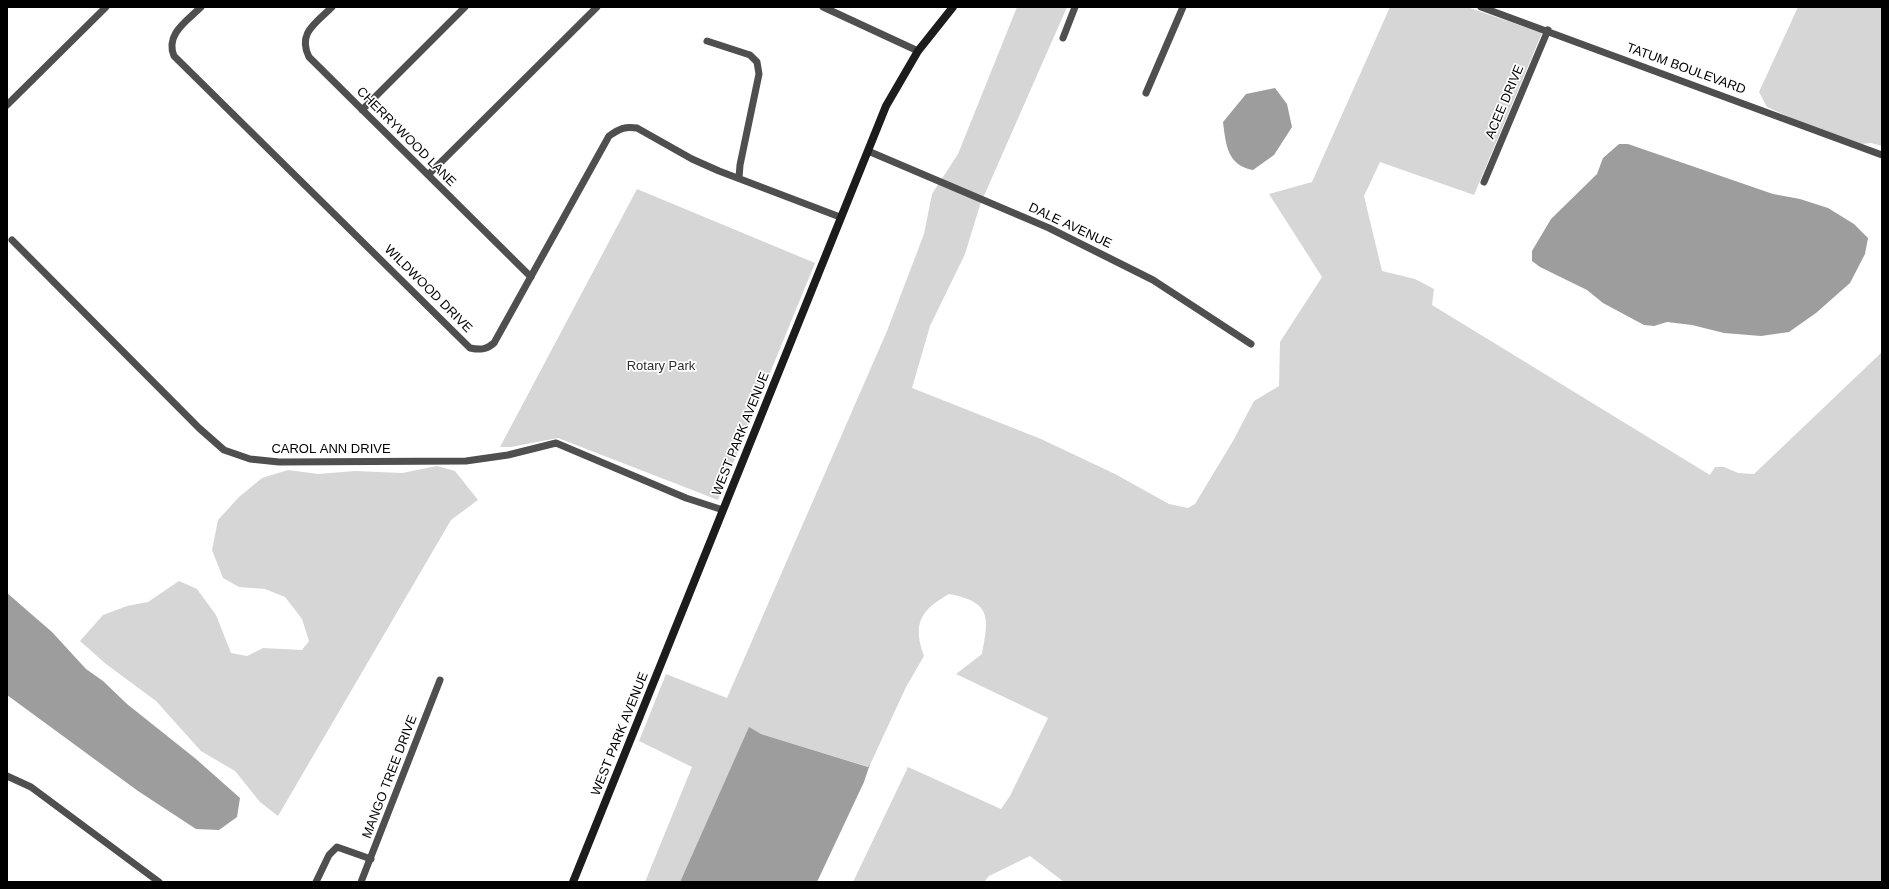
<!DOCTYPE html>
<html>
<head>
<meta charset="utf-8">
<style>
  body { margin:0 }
  #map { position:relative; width:1889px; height:889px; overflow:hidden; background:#fff; font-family:Helvetica,sans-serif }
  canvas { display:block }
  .frame { position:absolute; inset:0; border:8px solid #000; pointer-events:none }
</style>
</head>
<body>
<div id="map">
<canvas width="1889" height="889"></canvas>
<div class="frame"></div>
</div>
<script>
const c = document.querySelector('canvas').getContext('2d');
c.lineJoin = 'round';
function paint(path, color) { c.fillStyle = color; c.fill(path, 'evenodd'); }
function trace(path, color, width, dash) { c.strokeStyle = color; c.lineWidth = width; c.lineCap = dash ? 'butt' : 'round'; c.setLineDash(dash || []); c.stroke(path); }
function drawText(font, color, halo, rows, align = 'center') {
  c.font = font + ' Helvetica,sans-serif'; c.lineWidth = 3.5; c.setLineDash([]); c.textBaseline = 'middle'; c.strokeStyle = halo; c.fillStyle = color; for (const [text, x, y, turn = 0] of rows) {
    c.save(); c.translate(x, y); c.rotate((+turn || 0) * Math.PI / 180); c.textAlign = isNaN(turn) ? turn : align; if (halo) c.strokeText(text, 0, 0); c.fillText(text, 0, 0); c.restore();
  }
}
const green = new Path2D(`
  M 1017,7 L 1067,7 L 980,205 L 965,254 L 930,326 L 912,388 L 1041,439 L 1115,474 L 1169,504 L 1188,508 L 1195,504 L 1233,441 L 1254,401 L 1279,386 L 1280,342 L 1322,277 L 1269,194 L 1312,182 L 1390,7 L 1467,7 L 1542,33 L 1474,195 L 1380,162 L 1364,196 L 1382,271 L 1415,279 L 1434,289 L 1432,305 L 1710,475 L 1715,467 L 1724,467 L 1738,473 L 1754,474 L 1882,352 L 1882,882 L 1064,882 L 1030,856 L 989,876 L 984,882 L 853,882 L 908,767 L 1001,809 L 1010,796 L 1048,718 L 956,674 L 982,654 C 989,618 992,602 949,594 C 921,610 912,623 924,656 L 906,687 L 869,767 L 761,734 L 749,728 L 680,882 L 645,882 L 692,767 L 639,741 L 666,674 L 727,698 L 887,331 L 924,234 L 932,194 L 958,154 Z
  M 1798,7 L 1882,7 L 1882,146 L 1871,143 L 1851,145 L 1767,107 L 1759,92 Z
  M 637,189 L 815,263 L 718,500 L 558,438 L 511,447 L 500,447 Z
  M 437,466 L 455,471 L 478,500 L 451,520 L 278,816 L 260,802 L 235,771 L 201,751 L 156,701 L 106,664 L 80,641 L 103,615 L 127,606 L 148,602 L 179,581 L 197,589 L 216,615 L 231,653 L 247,656 L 263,648 L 302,650 L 309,641 L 302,619 L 285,597 L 265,589 L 239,587 L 223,578 L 212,550 L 218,520 L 239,497 L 262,478 L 288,470 L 318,474 L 355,471 L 402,473 Z`);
const water = new Path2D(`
  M 1275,88 L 1287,104 L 1292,127 L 1274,155 L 1253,170 C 1227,165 1226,145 1223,122 L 1246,94 Z
  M 1619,144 L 1628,144 L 1773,194 L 1800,199 L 1828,208 L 1854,224 L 1868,238 L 1865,254 L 1850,283 L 1816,313 L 1789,332 L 1761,336 L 1724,333 L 1692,325 L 1667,322 L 1654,326 L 1644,325 L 1603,303 L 1587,290 L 1540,267 L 1532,261 L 1532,251 L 1551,219 L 1597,174 L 1603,158 Z
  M 7,593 L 52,632 L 86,669 L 103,681 L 127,704 L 196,759 L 240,798 L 237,817 L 219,830 L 196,829 L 138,791 L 7,695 Z
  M 749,727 L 761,734 L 868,767 L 870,764 L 864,782 L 817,882 L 680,882 Z`);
const street = new Path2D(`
  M 201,7 C 187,21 165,34 174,56 L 470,348 C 480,350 486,350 494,343 L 609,136 C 619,129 625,126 637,128 L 692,159 L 719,171 L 840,217
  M 332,7 C 316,23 297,33 309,57 L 531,277
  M 823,7 L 918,51
  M 1481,7 L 1882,155
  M 1063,38 L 1075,7
  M 707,41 L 750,55 L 757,62 L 759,74 L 740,165 L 739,178
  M 1146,93 L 1183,7
  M 7,105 L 106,7
  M 362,110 L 465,7
  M 868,151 L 1049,228 L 1153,280 L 1251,344
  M 428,175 L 597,7
  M 1484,182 L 1548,30
  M 12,240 L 199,428 L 224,450 L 250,459 L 279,462 L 466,461 L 508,455 L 556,443 L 686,498 L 723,510
  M 7,776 L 31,787 L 159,882
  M 316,882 L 329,855 L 337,847 L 371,859
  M 361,882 L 440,680`);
const secondary = new Path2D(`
  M 573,882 L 886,106 L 918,51 L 953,7`);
const streetNames = [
  ["TATUM BOULEVARD",1686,69,20],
  ["ACEE DRIVE",1505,102,-67],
  ["CHERRYWOOD LANE",406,137,45],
  ["DALE AVENUE",1070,226,25],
  ["WILDWOOD DRIVE",428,289,45],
  ["WEST PARK AVENUE",741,434,-68],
  ["CAROL ANN DRIVE",331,449],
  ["WEST PARK AVENUE",620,734,-68],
  ["MANGO TREE DRIVE",390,777,-69]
];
const parkNames = [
  ["Rotary Park",661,366]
];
paint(green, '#d6d6d6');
paint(water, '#9d9d9d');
trace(street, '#4f4f4f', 7);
trace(secondary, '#1c1c1c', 8);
drawText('13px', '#000', '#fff', streetNames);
drawText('13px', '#2d2d2d', '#fff', parkNames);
</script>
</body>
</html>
